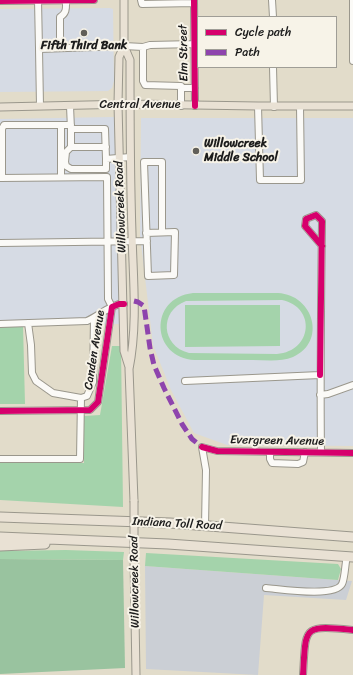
<!DOCTYPE html>
<html>
<head>
<meta charset="utf-8">
<style>
  body { margin:0 }
  #map { position:relative; width:353px; height:675px; overflow:hidden; background:#e2dcca; font-family:Sriracha,sans-serif }
  canvas { display:block }
  .legend { position:absolute; left:197px; top:16px; width:140px; height:52px; box-sizing:border-box; background:#f7f3e8; border:1px solid #9f9d96; margin:0; padding:5px 7px; list-style:none; font-size:12px; color:#1c1c1c }
  .legend li { display:flex; align-items:center; gap:8px; height:20px }
  .legend b { width:20px; border:1px solid #9f9d96 }
</style>
</head>
<body>
<div id="map">
<canvas width="353" height="675"></canvas>
<ul class="legend">
<li><b style="height:5px;background:#d6006c"></b>Cycle path</li>
<li><b style="height:5px;background:#8e44ad"></b>Path</li>
</ul>
</div>
<script>
const c = document.querySelector('canvas').getContext('2d');
c.lineJoin = 'round';
function paint(path, color) { c.fillStyle = color; c.fill(path, 'evenodd'); }
function trace(path, color, width, dash) { c.strokeStyle = color; c.lineWidth = width; c.lineCap = dash ? 'butt' : 'round'; c.setLineDash(dash || []); c.stroke(path); }
function drawText(font, color, halo, rows, align = 'center') {
  c.font = font + ' Sriracha,sans-serif'; c.lineWidth = 4; c.setLineDash([]); c.textBaseline = 'middle'; c.strokeStyle = halo; c.fillStyle = color; for (const [text, x, y, turn = 0] of rows) {
    c.save(); c.translate(x, y); c.rotate((+turn || 0) * Math.PI / 180); c.textAlign = isNaN(turn) ? turn : align; if (halo) c.strokeText(text, 0, 0); c.fillText(text, 0, 0); c.restore();
  }
}
const built = new Path2D(`
  M 110,8 L 113,9 L 114,81 L 112,88 L 108,91 L 0,92 L 0,9 Z
  M 114,117 L 121,324 L 0,326 L 0,119 Z
  M 141,118 L 353,118 L 353,446 L 227,445 L 194,433 L 171,390 L 153,345 L 140,235 Z`);
const industrial = new Path2D(`
  M 145,566 L 352,581 L 346,600 L 264,595 L 258,675 L 146,669 Z`);
const green = new Path2D(`
  M 193,293 L 278,293 C 314,295 327,342 293,357 C 281,362 266,360 253,360 C 234,360 214,360 195,360 C 151,358 148,298 193,293 ZM 282,300 C 316,307 313,351 277,354 L 189,353 C 161,346 159,311 186,301 Z
  M 185,305 L 280,305 L 280,346 L 185,347 Z
  M 23,325 L 25,404 L 0,404 L 0,326 Z
  M 112,346 L 121,346 L 123,507 L 0,500 L 0,463 L 84,463 L 84,416 L 100,415 Z
  M 66,550 L 124,552 L 123,560 L 0,559 L 0,551 Z
  M 146,553 L 338,564 L 341,569 L 338,580 L 145,566 Z`);
const forest = new Path2D(`
  M 0,559 L 123,560 L 125,668 L 0,674 Z`);
const minor = new Path2D(`
  M 38,0 L 39,49
  M 141,0 L 142,4 L 194,3
  M 194,0 L 195,106
  M 272,0 L 273,17
  M 353,0 L 353,61
  M 0,1 L 94,0
  M 143,47 L 150,45 L 195,44
  M 60,48 L 60,17 C 67,13 66,8 66,0
  M 273,67 L 274,107
  M 181,88 L 195,88
  M 40,106 L 39,49 L 124,46 L 143,47 L 143,81 L 145,85 L 181,86 L 181,106
  M 70,106 L 71,129 L 105,129 L 106,159 L 130,157
  M 258,106 L 260,180 L 301,180 L 300,106
  M 61,125 L 61,177
  M 71,129 L 71,147
  M 106,147 L 71,147 L 66,152 L 65,162 L 66,166 L 71,169 L 106,169 L 106,159
  M 0,178 L 107,177 L 108,299 L 112,307 C 103,311 96,317 87,321 L 0,324
  M 2,178 L 2,129 L 4,125 L 71,125
  M 146,233 L 175,232 L 174,275 L 148,276 L 144,162 L 162,162 L 162,232
  M 0,243 L 147,241
  M 28,323 L 31,345 L 32,373 L 36,381 L 53,393 L 81,398
  M 185,381 L 320,375
  M 320,395 L 328,394 L 353,385
  M 0,411 L 90,410 L 98,402 L 112,307 L 119,304 L 124,304
  M 270,452 L 270,459 L 272,463 L 298,464 L 303,462 L 305,452
  M 321,452 C 320,375 321,298 322,221 L 316,215 L 306,219 L 305,226 L 322,246
  M 0,459 L 80,459 L 81,398 L 87,396 L 93,382 L 94,318
  M 205,526 L 206,470 L 202,447 L 217,451 L 353,453
  M 266,588 C 280,589 335,598 342,584 C 345,578 345,564 347,556
  M 303,675 C 306,626 302,625 353,630`);
const major = new Path2D(`
  M 124,0 L 124,46 L 130,60 C 130,118 130,175 132,233 C 133,278 138,324 129,369 L 134,501
  M 124,46 L 119,57 L 118,104 L 124,351 L 129,367
  M 0,107 L 130,104 L 258,106 L 353,106
  M 134,558 L 136,675`);
const highway = new Path2D(`
  M 0,517 L 170,523 L 353,537
  M 0,537 L 168,544 L 353,557
  M 0,546 L 45,544`);
const majorBridge = new Path2D(`
  M 134,501 L 134,558`);
const quiet = new Path2D(`
  M 134,301 L 138,302 L 144,306 L 150,348 L 154,365 L 164,388 L 182,424 L 192,439 L 202,447`);
const cycleway = new Path2D(`
  M 194,0 L 195,106
  M 0,1 L 94,0
  M 320,375 L 322,221 L 316,215 L 306,219 L 305,226 L 322,246
  M 0,411 L 90,410 L 98,402 L 112,307 L 119,304 L 124,304
  M 202,447 L 217,451 L 353,453
  M 303,675 C 306,626 302,625 353,630`);
const markers = [
  [84,33,4,"#615f59"],
  [196,151,4,"#615f59"]
];
const poiNames = [
  ["Fifth Third Bank",84,46],
  ["Willowcreek",204,144,"left"],
  ["Middle School",204,158,"left"]
];
const streetNames = [
  ["Elm Street",184,53,-91],
  ["Central Avenue",140,105],
  ["Willowcreek Road",121,207,-92],
  ["Canden Avenue",95,350,-81],
  ["Evergreen Avenue",277,441,1],
  ["Indiana Toll Road",177,524,3],
  ["Willowcreek Road",135,582,-91]
];
paint(built, '#d6dbe4');
paint(industrial, '#cbcfd5');
paint(green, '#a4d3ab');
paint(forest, '#99c39f');
trace(minor, '#9a978c', 8);
trace(major, '#9a978c', 9);
trace(highway, '#9a978c', 11);
trace(minor, '#fbfaf7', 6);
trace(major, '#e9e1d4', 7);
trace(highway, '#e9e1d4', 9);
trace(majorBridge, '#9a978c', 9, []);
trace(majorBridge, '#e9e1d4', 7);
trace(quiet, '#8e44ad', 5, [10, 5]);
trace(cycleway, '#d6006c', 6);
for (const [x, y, r, color] of markers) { const dot = new Path2D(); dot.arc(x, y, r, 0, 2 * Math.PI); c.fillStyle = color; c.fill(dot); trace(dot, '#f7f3e8', 1.5); }
drawText('bold 12px', '#1c1c1c', '#f7f3e8', poiNames);
drawText('12px', '#1c1c1c', '#f7f3e8', streetNames);
</script>
</body>
</html>
